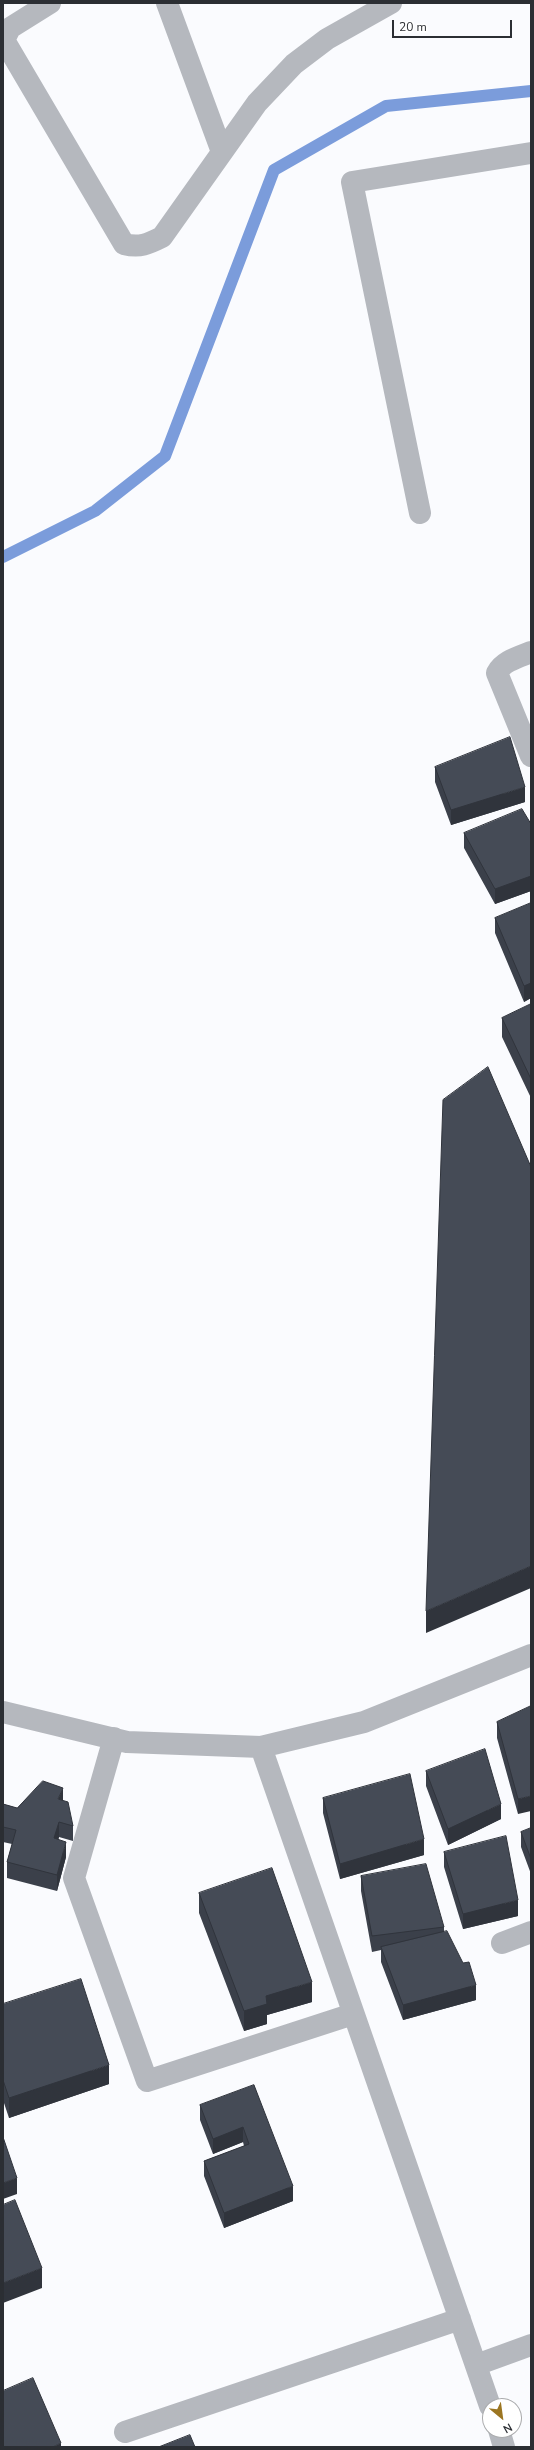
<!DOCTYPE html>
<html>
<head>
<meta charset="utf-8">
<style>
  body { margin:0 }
  #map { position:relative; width:534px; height:2450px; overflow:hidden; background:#fafbfe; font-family:"Nunito Sans",sans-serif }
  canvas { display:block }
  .frame { position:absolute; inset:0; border:4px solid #2b2e33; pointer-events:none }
  .north { position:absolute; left:482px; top:2398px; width:40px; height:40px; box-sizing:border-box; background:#fff; border:1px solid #aaabad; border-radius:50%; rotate:151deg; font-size:11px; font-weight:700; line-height:16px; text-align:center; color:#2b2e33 }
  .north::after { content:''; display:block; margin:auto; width:14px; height:18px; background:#9c7622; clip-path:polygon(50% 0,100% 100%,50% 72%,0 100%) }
  .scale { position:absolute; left:392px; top:20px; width:120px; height:18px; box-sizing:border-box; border:2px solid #2b2e33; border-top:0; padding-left:5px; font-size:12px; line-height:14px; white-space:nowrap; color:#2b2e33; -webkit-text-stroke:3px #fff; paint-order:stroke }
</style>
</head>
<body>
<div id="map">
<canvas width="534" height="2450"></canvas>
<div class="frame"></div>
<div class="north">N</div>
<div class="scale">20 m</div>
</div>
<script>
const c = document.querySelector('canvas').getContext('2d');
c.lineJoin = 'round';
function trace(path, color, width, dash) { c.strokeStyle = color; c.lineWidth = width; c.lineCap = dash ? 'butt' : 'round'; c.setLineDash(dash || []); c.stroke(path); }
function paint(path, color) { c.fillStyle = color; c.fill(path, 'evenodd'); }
const stream = new Path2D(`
  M 3,557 L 95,511 L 165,456 L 274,170 L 386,106 L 531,91`);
const minor = new Path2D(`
  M 50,3 L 10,28 L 4,40 L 124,244 C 140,248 148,244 162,237 L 257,103 L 294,64 L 327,39 L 391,3
  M 167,3 L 222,152
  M 420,513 L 352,182 L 531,153
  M 531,652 C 519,657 503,661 497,673 L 531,756
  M 3,1712 L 127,1742 L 261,1747 L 364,1722 L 531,1655
  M 114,1738 L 74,1878 L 147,2081 L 353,2014
  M 261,1747 L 490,2406
  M 502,1943 L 531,1932
  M 476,2365 L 531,2345
  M 499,2430 L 504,2447
  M 125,2432 L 460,2319`);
const wall = new Path2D(`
  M 435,767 L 525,802 L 451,825 L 435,782 Z
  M 531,824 L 531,891 L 495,904 L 464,848 L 464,833 Z
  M 531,903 L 531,998 L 524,1002 L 495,933 L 495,918 Z
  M 531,1004 L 531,1098 L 502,1037 L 502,1018 Z
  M 531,1706 L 518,1814 L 497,1738 L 497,1722 Z
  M 426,1771 L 501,1819 L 448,1845 L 426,1786 Z
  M 323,1798 L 424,1855 L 340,1879 L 323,1813 Z
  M 63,1800 L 73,1826 L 73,1841 L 59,1837 L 58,1840 L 66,1857 L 57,1891 L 7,1878 L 7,1862 L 12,1844 L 3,1842 L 3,1804 L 17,1808 Z
  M 531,1828 L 531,1874 L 521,1847 L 521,1832 Z
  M 444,1852 L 518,1916 L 463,1929 L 444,1867 Z
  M 361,1876 L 444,1927 L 444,1932 L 476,2000 L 403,2020 L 381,1962 L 381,1950 L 372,1952 L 361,1891 Z
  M 199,1893 L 312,2002 L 267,2015 L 267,2024 L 244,2031 L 199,1913 Z
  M 3,2004 L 109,2084 L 9,2118 L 3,2100 Z
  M 254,2085 L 293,2201 L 224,2228 L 204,2176 L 204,2161 L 244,2146 L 243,2142 L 213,2154 L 200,2120 L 200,2105 Z`);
const shadedWall = new Path2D(`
  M 525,787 L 525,802 L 451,825 L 451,810 Z
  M 531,876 L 531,891 L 495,904 L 495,889 Z
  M 531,983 L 531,998 L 524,1002 L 524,986 Z
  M 531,1566 L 531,1588 L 426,1633 L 426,1611 Z
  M 63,1788 L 63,1803 L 58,1799 Z
  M 531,1796 L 531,1811 L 518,1814 L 518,1799 Z
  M 501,1804 L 501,1819 L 448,1845 L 448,1829 Z
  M 59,1822 L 59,1837 L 54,1854 L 54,1838 Z
  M 424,1839 L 424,1855 L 340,1879 L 340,1864 Z
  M 66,1842 L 66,1857 L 57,1891 L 57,1875 Z
  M 518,1900 L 518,1916 L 463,1929 L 463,1914 Z
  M 312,1982 L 312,2002 L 267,2015 L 267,2024 L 244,2031 L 244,2011 L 266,1996 Z
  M 476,1985 L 476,2000 L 403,2020 L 403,2005 Z
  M 109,2065 L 109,2084 L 9,2118 L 9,2098 Z
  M 243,2127 L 243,2142 L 213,2154 L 213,2139 Z
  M 17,2178 L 17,2194 L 3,2199 L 3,2183 Z
  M 293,2186 L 293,2201 L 224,2228 L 224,2213 Z
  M 42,2268 L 42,2288 L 3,2303 L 3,2283 Z
  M 61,2443 L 61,2447 L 53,2447 Z`);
const building = new Path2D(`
  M 510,737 L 525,787 L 451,810 L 435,767 Z
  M 522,809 L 531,824 L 531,876 L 495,889 L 464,833 Z
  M 531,903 L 531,983 L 524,986 L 495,918 Z
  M 531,1004 L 531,1079 L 502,1018 Z
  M 488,1067 L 531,1167 L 531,1566 L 426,1611 L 443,1100 Z
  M 531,1706 L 531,1796 L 518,1799 L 497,1722 Z
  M 485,1749 L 501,1804 L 448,1829 L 426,1771 Z
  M 410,1774 L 424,1839 L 340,1864 L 323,1798 Z
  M 43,1781 L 63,1788 L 58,1799 L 68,1802 L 73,1826 L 59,1822 L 54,1838 L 66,1842 L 57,1875 L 7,1862 L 16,1830 L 3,1827 L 3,1804 L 17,1808 Z
  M 531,1828 L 531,1859 L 521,1832 Z
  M 506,1836 L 518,1900 L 463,1914 L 444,1852 Z
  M 426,1864 L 444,1927 L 372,1936 L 361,1876 Z
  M 272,1868 L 312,1982 L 266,1996 L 267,2004 L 244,2011 L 199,1893 Z
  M 447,1931 L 463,1963 L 469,1962 L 476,1985 L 403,2005 L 381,1947 Z
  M 81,1979 L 109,2065 L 9,2098 L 3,2080 L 3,2004 Z
  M 254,2085 L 293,2186 L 224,2213 L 204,2161 L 249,2144 L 243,2127 L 213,2139 L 200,2105 Z
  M 3,2137 L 17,2178 L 3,2183 Z
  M 15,2200 L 42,2268 L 3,2283 L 3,2205 Z
  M 33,2378 L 61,2443 L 53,2447 L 3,2447 L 3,2391 Z
  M 190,2435 L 195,2447 L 159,2447 Z`);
trace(stream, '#7b9cdb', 12);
trace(minor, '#b5b8be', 22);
paint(wall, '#3b404a');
paint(shadedWall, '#30343c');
paint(building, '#454b56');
trace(building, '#30343c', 1);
</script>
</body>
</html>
